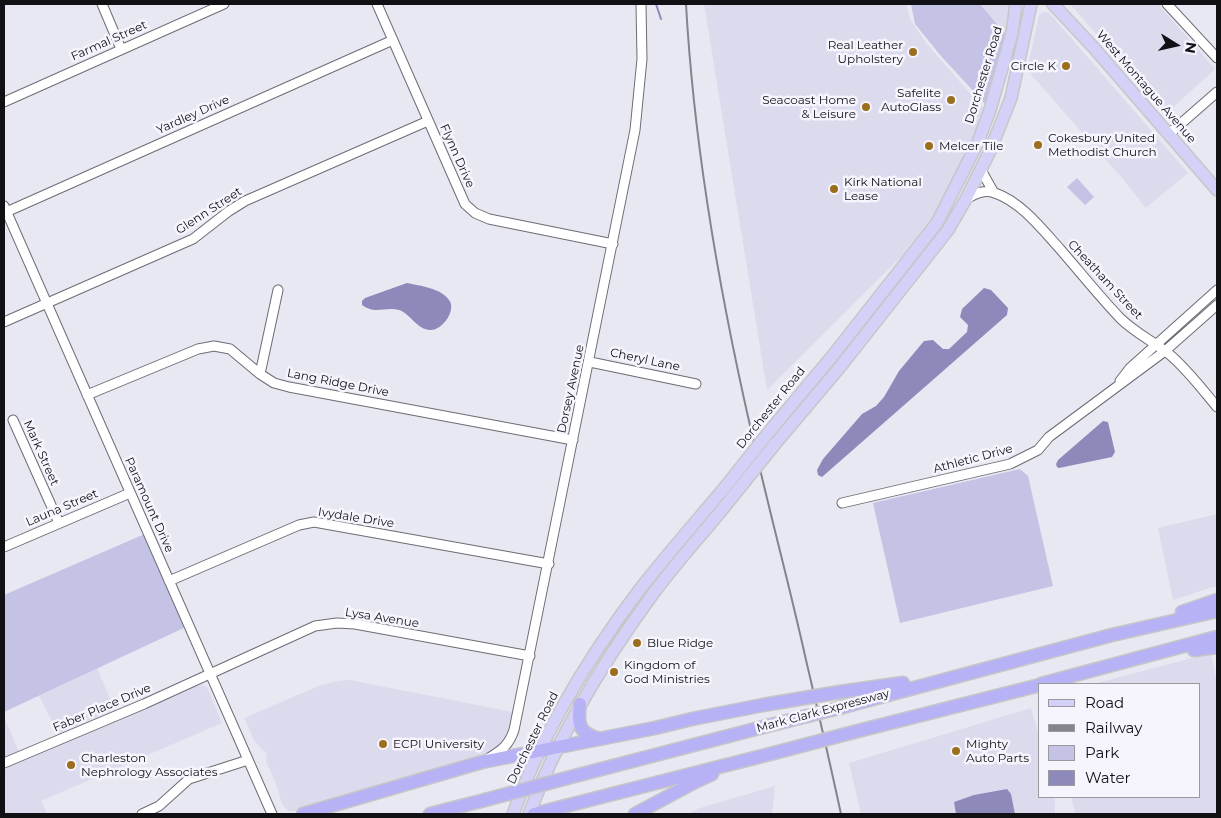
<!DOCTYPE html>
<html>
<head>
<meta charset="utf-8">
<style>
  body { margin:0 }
  #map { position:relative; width:1221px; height:818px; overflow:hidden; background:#e8e8f2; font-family:Montserrat,sans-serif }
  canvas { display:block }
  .frame { position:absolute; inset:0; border:5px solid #111014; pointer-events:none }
  .legend { position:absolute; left:1038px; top:683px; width:162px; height:115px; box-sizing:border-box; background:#f6f5fe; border:1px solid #9a99a0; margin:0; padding:6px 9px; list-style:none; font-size:15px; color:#111014 }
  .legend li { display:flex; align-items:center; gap:10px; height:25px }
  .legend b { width:25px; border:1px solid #9a99a0 }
  .north { position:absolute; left:1151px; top:20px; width:50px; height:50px; -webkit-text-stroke:4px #f6f5fe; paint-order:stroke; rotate:100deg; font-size:14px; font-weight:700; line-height:20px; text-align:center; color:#111014 }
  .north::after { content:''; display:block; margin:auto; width:18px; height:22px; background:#111014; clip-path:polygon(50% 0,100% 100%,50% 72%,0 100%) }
</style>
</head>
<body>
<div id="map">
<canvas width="1221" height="818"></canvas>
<div class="frame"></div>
<ul class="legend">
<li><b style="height:6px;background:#d4d1f9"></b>Road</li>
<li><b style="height:6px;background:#85848c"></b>Railway</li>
<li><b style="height:14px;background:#c4c2e5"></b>Park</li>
<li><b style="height:14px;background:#8d8abb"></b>Water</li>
</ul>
<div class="north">N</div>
</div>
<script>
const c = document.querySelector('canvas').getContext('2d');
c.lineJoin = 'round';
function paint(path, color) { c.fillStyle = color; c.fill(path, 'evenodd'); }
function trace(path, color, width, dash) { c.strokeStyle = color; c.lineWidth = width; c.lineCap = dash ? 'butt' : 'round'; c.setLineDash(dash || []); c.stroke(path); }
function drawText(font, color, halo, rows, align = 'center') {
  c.font = font + ' Montserrat,sans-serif'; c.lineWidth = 5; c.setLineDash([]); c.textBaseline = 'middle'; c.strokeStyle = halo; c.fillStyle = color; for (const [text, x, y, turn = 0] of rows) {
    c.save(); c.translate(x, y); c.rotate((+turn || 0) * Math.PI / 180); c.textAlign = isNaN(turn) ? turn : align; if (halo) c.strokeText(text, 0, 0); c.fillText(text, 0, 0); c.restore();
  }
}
const built = new Path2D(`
  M 704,4 L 906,4 L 911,21 L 927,44 L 980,105 L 987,109 L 974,140 L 924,234 L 767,390 Z
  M 980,4 L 1012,4 L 1008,37 Z
  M 1070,4 L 1158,4 L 1215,69 L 1166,114 Z
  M 1043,12 L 1048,12 L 1052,16 L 1188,173 L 1146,208 L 1122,178 L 1027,70 L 1039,15 Z
  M 1217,514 L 1217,587 L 1213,587 L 1173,600 L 1158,528 Z
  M 1211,653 L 1217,683 L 1217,814 L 1075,814 L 1071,797 L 1200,797 L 1200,684 L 1093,684 Z
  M 97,668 L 117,715 L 61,739 L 39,696 Z
  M 350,680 L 518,713 L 514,730 L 495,751 L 295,811 L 288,811 L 282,804 L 276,784 L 266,761 L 267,754 L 255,742 L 244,718 L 321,685 L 338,681 Z
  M 202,685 L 207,687 L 222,723 L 41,801 L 47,814 L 4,814 L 4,717 L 23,761 L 192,687 Z
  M 1031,708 L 1040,740 L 1040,797 L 1055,797 L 1055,814 L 861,814 L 849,763 Z
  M 775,786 L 772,814 L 687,814 L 700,808 Z`);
const green = new Path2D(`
  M 911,4 L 980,4 L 1008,37 L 988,107 L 941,56 L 915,24 Z
  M 1077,178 L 1094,197 L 1085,205 L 1067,187 Z
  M 1020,469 L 1028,476 L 1053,586 L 900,623 L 873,503 Z
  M 147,533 L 188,626 L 4,712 L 4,595 Z`);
const water = new Path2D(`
  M 407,283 C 420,286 441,288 449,300 C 457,310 442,331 430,330 C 416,329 411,314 399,310 C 385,306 376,315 362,305 L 362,301 L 365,298 Z
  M 984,288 L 991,290 L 1008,308 L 1007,315 L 822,477 L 818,475 L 817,470 L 823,459 L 862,414 L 876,406 L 884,397 L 899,371 L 924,341 L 933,340 L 943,349 L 949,349 L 967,332 L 968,325 L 960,317 L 962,309 Z
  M 1103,421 L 1108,422 L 1115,452 L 1112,457 L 1059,468 L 1057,467 L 1056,464 L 1058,460 Z
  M 1007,789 L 1011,794 L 1015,814 L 956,814 L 954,802 L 974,795 Z`);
const stream = new Path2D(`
  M 656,4 L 661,19`);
const minor = new Path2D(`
  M 102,4 L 121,49
  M 377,4 L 465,204 L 475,213 L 489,219 L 613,244
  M 1167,4 L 1217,58
  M 4,102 L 224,4
  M 1169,134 L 1217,92
  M 981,170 L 994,193
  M 966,199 C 975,194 984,189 995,193 C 1021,202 1042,229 1060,249 C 1080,272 1099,296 1120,318 C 1135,333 1153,341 1169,354 C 1187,369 1202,389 1217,407
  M 4,206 L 272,814
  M 4,213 L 393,40
  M 4,322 L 193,239 L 229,211 L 245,201 L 428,121
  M 590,362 L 696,384
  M 260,374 L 278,290
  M 1120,381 L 1130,368 L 1217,290
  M 87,395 L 198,349 L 214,346 L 230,349 L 260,374 L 274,383 L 289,387 L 573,440
  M 13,420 L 59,523
  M 842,503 L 1010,464 L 1038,450 L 1049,437 L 1165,351 L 1217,305
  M 4,547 L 130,493
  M 169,581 L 299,525 L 314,522 L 549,564
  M 489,758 C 502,750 509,745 514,730 L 635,130 L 642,59 L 641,4
  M 4,763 L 144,704 L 315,626 L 337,623 L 355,624 L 530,656
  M 142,814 L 159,806 L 189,779 L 248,760`);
const major = new Path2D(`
  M 1053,4 L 1094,48 L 1217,190
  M 773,427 L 830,359 L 937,223 L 978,142 L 990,110 L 1012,33 L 1016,4
  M 775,444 L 840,367 L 948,230 L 966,199 L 990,151 L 1011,98 L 1031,4
  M 513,814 C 542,733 588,658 640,589 C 666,556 694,524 721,492
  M 529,814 C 558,736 601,665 650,598 C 673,566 700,537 725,506`);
const highway = new Path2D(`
  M 1182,612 L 1217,600
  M 1194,650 L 1217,647
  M 1041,684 L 1217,637
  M 840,692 L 903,683
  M 580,704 C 577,724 579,734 600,739
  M 843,707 L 1112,635 L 1217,611
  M 854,732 L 1040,685
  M 567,778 L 767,726
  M 303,814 L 482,762 L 655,728 L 692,719 L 763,705
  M 430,814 L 485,800
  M 534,814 L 774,753
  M 635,814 L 695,782 L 712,774`);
const rail = new Path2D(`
  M 686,4 C 694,148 719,290 751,430 C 768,507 789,583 806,660 C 818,711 830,763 841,814`);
const majorBridge = new Path2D(`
  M 721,492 L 773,427
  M 725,506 L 775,444`);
const highwayBridge = new Path2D(`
  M 763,705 L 840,692
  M 767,726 L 843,707
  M 774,753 L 854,732
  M 485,800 L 567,778`);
const markers = [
  [913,52,5,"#9a6e1d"],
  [1066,66,5,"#9a6e1d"],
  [951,100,5,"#9a6e1d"],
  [866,107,5,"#9a6e1d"],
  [1038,145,5,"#9a6e1d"],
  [929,146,5,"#9a6e1d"],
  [834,189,5,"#9a6e1d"],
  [637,643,5,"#9a6e1d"],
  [614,672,5,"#9a6e1d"],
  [383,744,5,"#9a6e1d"],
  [956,751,5,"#9a6e1d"],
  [71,765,5,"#9a6e1d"]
];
const streetNames = [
  ["Farmal Street",109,41,-24],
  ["Dorchester Road",984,75,-73],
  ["West Montague Avenue",1146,87,49],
  ["Yardley Drive",193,115,-24],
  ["Flynn Drive",457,156,66],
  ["Glenn Street",209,211,-33],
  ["Cheatham Street",1105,280,47],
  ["Cheryl Lane",645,360,12],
  ["Lang Ridge Drive",338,383,11],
  ["Dorsey Avenue",571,389,-78],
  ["Dorchester Road",771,408,-51],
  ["Mark Street",41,453,66],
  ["Athletic Drive",973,459,-15],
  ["Paramount Drive",149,505,66],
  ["Launa Street",62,508,-23],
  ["Ivydale Drive",356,518,9],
  ["Lysa Avenue",382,618,9],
  ["Faber Place Drive",102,708,-23],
  ["Mark Clark Expressway",823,711,-15],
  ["Dorchester Road",533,738,-64]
];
const poiNames = [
  ["Real Leather",903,45,"right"],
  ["Upholstery",903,59,"right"],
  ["Circle K",1056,66,"right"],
  ["Safelite",941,93,"right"],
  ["AutoGlass",941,107,"right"],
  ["Seacoast Home",856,100,"right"],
  ["& Leisure",856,114,"right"],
  ["Cokesbury United",1048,138],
  ["Methodist Church",1048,152],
  ["Melcer Tile",939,146],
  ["Kirk National",844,182],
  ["Lease",844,196],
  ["Blue Ridge",647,643],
  ["Kingdom of",624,665],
  ["God Ministries",624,679],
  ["ECPI University",393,744],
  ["Mighty",966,744],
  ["Auto Parts",966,758],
  ["Charleston",81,758],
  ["Nephrology Associates",81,772]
];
paint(built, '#dcdbed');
paint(green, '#c4c2e5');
paint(water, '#8d8abb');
trace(stream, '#8d8abb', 2);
trace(minor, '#6c6c75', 11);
trace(major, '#c6c6c7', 14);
trace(highway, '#c6c6c7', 15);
trace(minor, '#fff', 9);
trace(major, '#d4d1f9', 11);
trace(highway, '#b7b2f5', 12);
trace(rail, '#85848c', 2);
trace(majorBridge, '#c6c6c7', 14, []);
trace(highwayBridge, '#c6c6c7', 15, []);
trace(majorBridge, '#d4d1f9', 11);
trace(highwayBridge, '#b7b2f5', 12);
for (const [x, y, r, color] of markers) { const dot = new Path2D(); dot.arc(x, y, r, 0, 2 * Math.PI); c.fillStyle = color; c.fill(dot); trace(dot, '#f6f5fe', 2); }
drawText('12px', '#111014', '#f6f5fe', streetNames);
drawText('12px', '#111014', '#f6f5fe', poiNames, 'left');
</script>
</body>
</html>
